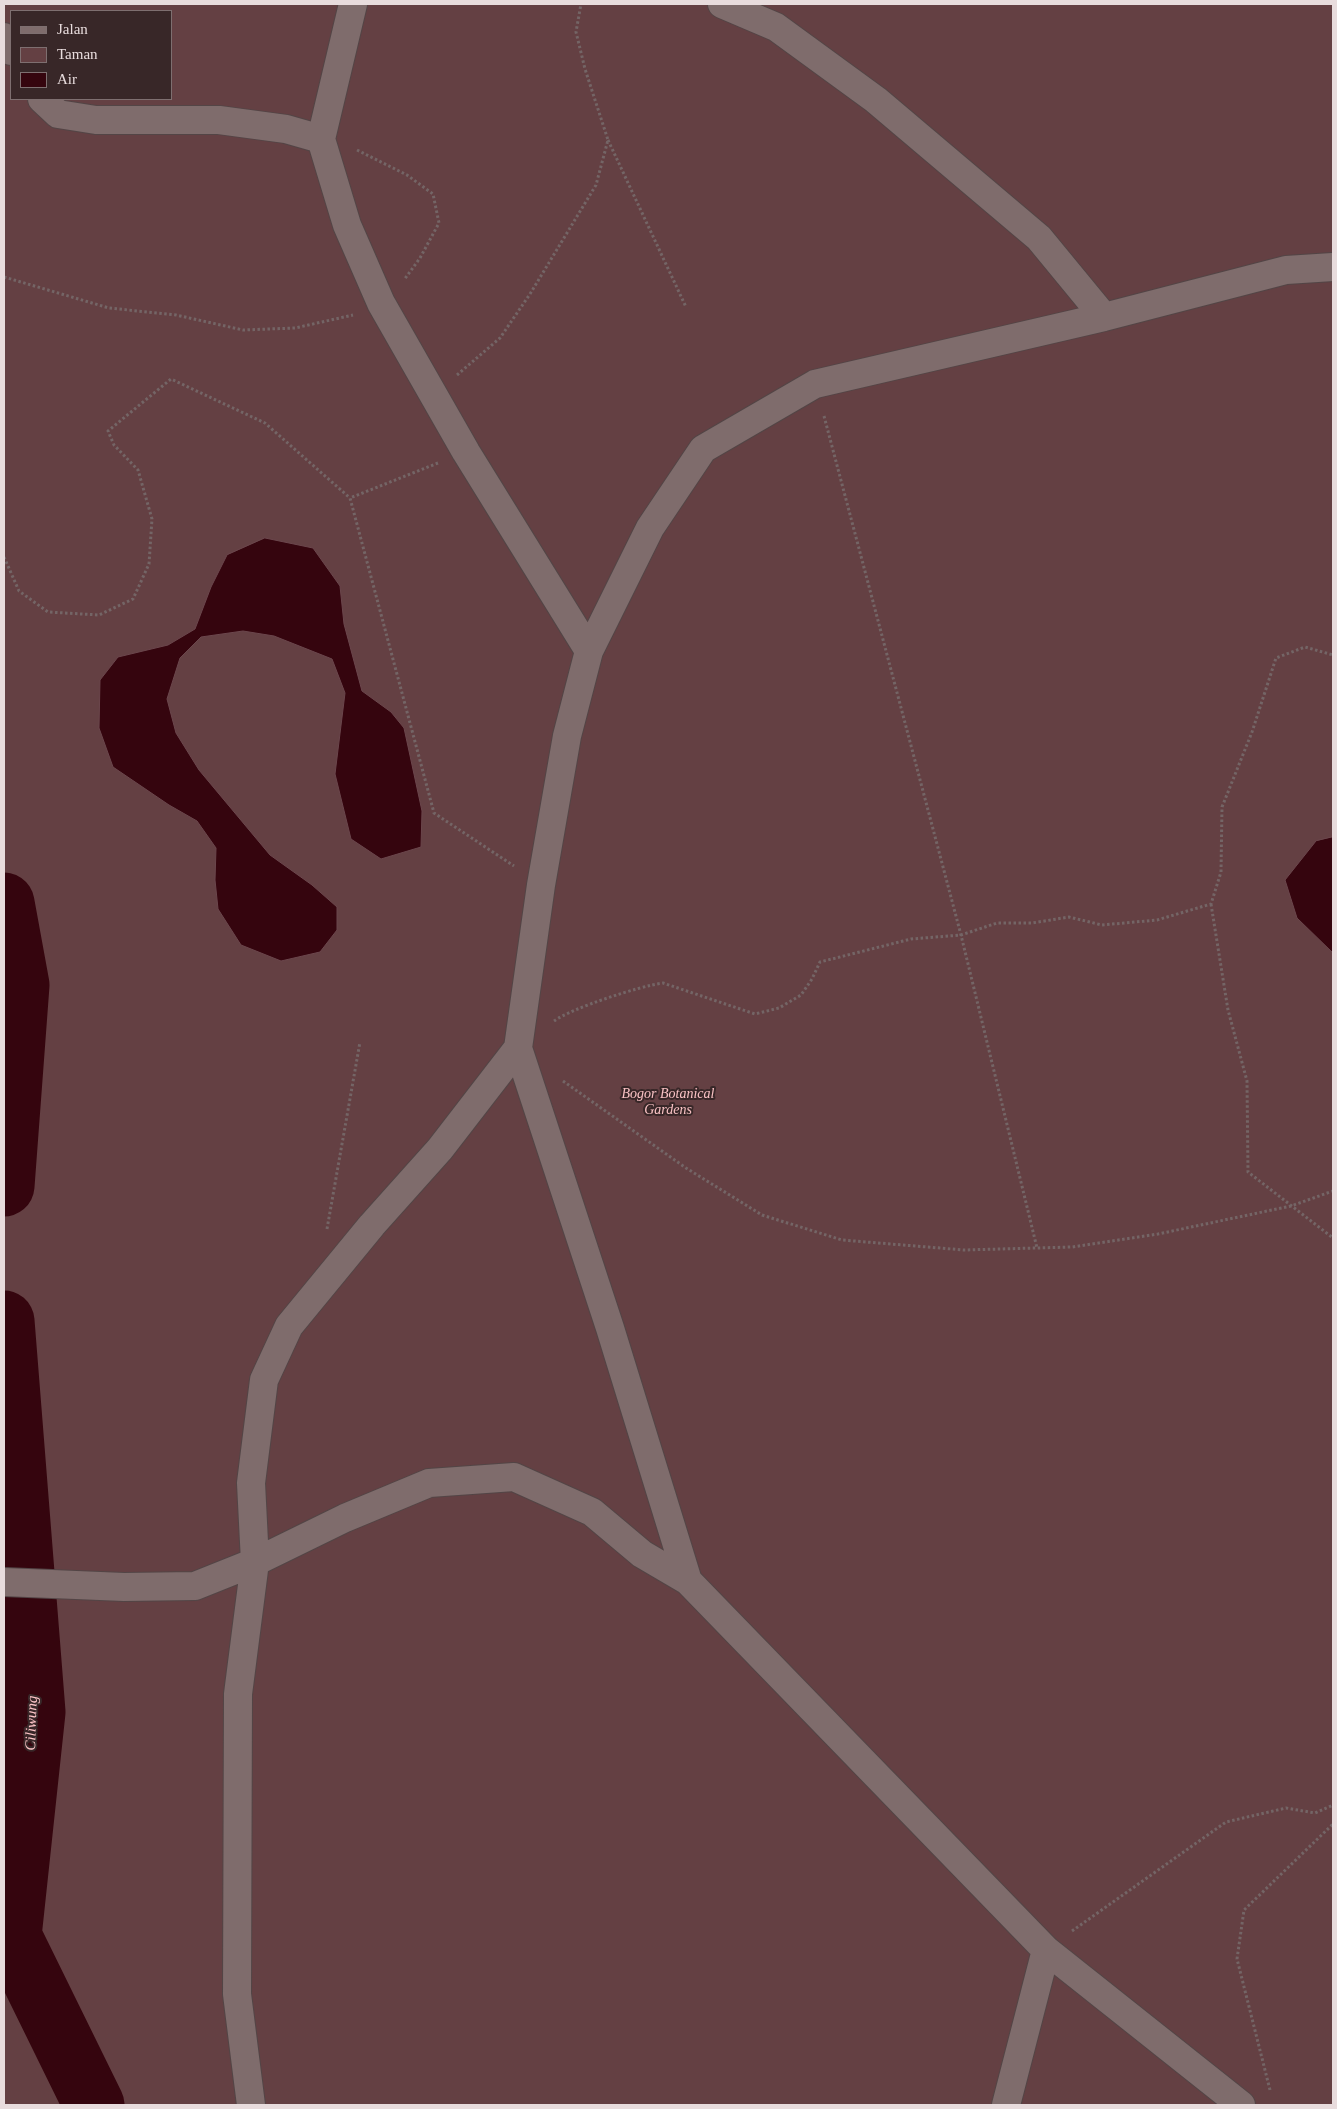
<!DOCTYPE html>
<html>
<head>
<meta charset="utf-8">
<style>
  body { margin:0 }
  #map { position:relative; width:1337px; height:2109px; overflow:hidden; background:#382728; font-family:"Times New Roman",serif }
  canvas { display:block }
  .frame { position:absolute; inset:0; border:5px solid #e8dcdd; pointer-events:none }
  .legend { position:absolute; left:10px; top:10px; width:162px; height:90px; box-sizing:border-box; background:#382728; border:1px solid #7e6f70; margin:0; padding:6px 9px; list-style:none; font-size:15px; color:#e8dcdd }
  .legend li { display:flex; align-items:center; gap:10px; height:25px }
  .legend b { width:25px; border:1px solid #7e6f70 }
</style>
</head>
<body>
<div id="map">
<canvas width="1337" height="2109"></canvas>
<div class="frame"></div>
<ul class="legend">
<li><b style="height:6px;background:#7f6c6c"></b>Jalan</li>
<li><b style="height:14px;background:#644043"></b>Taman</li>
<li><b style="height:14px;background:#35050e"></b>Air</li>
</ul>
</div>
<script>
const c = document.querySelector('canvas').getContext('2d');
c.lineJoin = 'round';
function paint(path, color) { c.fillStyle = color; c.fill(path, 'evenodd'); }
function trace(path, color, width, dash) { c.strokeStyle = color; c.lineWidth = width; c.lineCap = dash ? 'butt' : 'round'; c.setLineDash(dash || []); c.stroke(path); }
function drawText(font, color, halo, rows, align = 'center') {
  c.font = font + ' "Times New Roman",serif'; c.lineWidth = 4; c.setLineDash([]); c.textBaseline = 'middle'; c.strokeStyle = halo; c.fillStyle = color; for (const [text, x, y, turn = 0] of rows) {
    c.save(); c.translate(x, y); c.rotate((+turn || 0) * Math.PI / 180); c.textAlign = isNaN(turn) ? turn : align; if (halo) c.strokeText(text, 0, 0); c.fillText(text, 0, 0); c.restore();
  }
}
const green = new Path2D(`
  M 4,4 L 1333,4 L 1333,2105 L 4,2105 ZM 11,11 L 171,11 L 171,99 L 11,99 Z`);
const water = new Path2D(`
  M 265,538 L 313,548 L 340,586 L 344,624 L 362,691 L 391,712 L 404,728 L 422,811 L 421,847 L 381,859 L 351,839 L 335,774 L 345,693 L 332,659 L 274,636 L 243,631 L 201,637 L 180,658 L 167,699 L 176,733 L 199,770 L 270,855 L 312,885 L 337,907 L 337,930 L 320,952 L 281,961 L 241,945 L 218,909 L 215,880 L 216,848 L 197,821 L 169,805 L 113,767 L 99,728 L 100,680 L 118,657 L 168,645 L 195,629 L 211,587 L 227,555 Z
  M 1333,837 L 1333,953 L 1297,918 L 1285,880 L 1316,841 Z`);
const river = new Path2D(`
  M 4,903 L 19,985 L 4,1186
  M 4,1321 L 35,1712 L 11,1936 L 94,2105`);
const path = new Path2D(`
  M 608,140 L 686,307
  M 357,150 L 407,175 L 433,194 L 439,223 L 420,258 L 404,280
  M 4,277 L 109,308 L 176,315 L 243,330 L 295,328 L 353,315
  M 457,375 L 500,338 L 530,294 L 596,185 L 608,140 L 585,69 L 576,32 L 581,4
  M 824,416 L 961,935 L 1037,1248
  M 438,463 L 350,498 L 434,813 L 514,866
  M 4,557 L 19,591 L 48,612 L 99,615 L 133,599 L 149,564 L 152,519 L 138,470 L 114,445 L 108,431 L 171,379 L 265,423 L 350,498
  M 1211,904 L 1228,1010 L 1247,1081 L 1248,1172 L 1333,1238
  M 554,1021 C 572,1008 640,986 663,983 L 755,1014 L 779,1008 L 801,995 L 812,979 L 820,962 L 911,939 L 961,935 L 997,923 L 1032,923 L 1069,917 L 1102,925 L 1157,920 L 1211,904 L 1221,872 L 1222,807 L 1252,732 L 1276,658 L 1305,647 L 1333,655
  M 563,1081 L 686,1168 L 762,1215 L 842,1240 L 964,1250 L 1072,1247 L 1158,1234 L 1291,1206 L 1333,1191
  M 327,1229 L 360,1042
  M 1072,1931 L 1226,1822 L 1286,1808 L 1315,1813 L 1333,1805
  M 1270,2090 L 1237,1959 L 1244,1910 L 1333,1824`);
const minor = new Path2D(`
  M 353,4 L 321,139 L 347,225 L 381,303 L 466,452 L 589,651
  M 722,4 L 776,27 L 876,100 L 1039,238 L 1104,317
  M 4,37 L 11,51
  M 42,99 L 58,114 L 96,120 L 219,120 L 286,129 L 321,139
  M 688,1581 L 610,1328 L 518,1048 L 541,885 L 567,736 L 589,651 L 650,528 L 703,449 L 815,384 L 1104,317 L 1286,270 L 1333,267
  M 4,1582 L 124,1587 L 195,1586 L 255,1562 L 345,1518 L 429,1483 L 514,1477 L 592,1512 L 642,1554 L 688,1581 L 1046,1950 L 1241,2105
  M 251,2105 L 237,1994 L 238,1694 L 255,1562 L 251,1483 L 264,1380 L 289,1326 L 372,1225 L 440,1149 L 518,1048
  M 1006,2105 L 1046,1950`);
const parkNames = [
  ["Bogor Botanical",668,1094],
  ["Gardens",668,1110]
];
const waterNames = [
  ["Ciliwung",32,1723,-88]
];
paint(green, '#644043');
paint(water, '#35050e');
trace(water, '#6b464c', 1);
trace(river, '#35050e', 61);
trace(minor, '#534546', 30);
trace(path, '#746566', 3, [2.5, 2.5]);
trace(minor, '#7f6c6c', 28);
drawText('italic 14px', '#f8c1c3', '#382728', parkNames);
drawText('italic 15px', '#fdc5c8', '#382728', waterNames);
</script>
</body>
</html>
